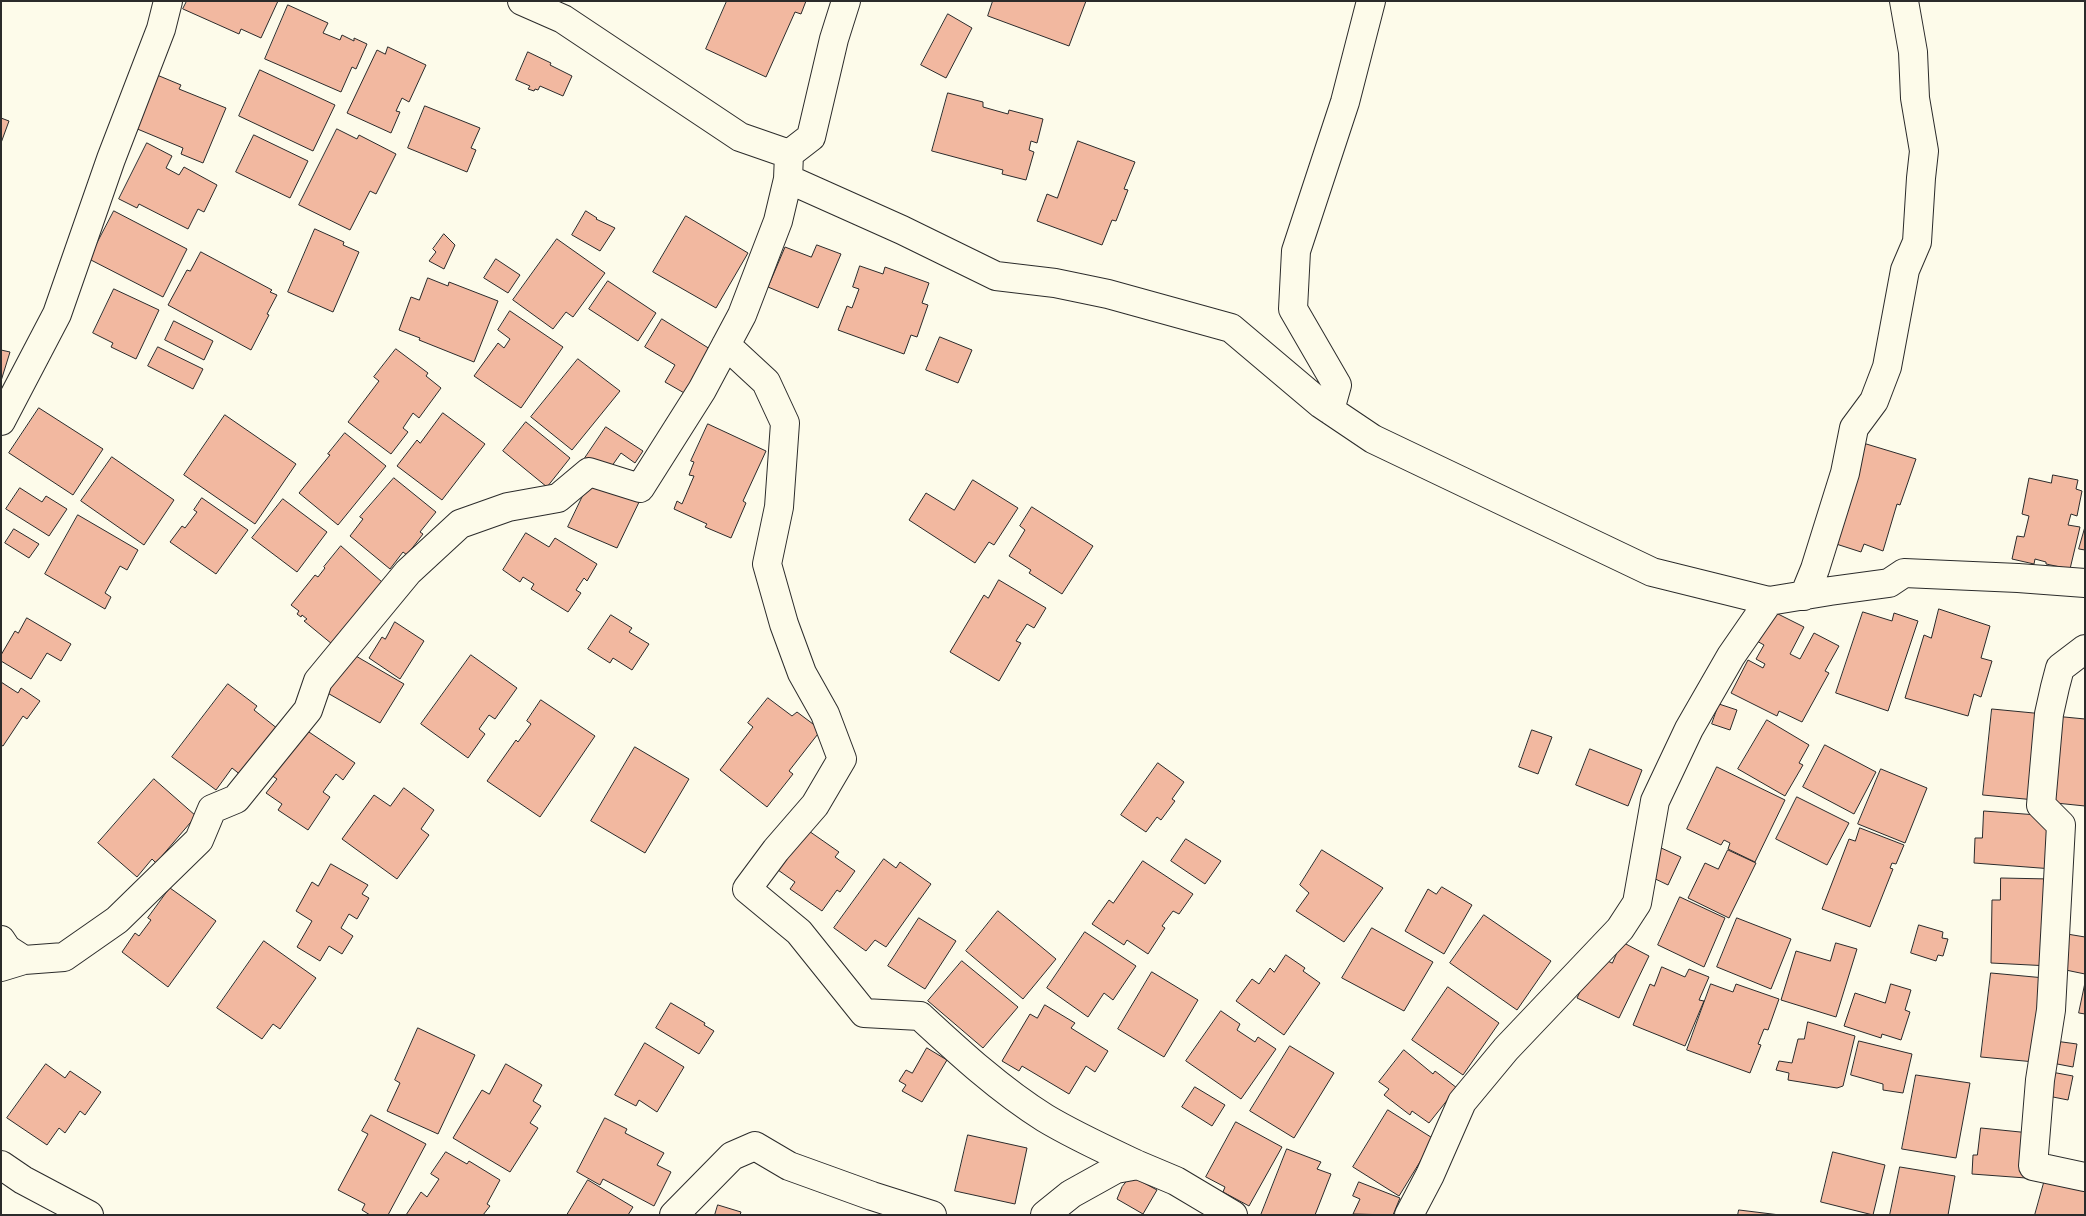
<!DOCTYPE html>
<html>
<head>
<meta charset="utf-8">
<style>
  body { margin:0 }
  #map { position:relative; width:2086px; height:1216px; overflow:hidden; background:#fdfbea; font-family:Jost,sans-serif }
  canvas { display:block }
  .frame { position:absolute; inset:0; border:2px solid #2b2b2b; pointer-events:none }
</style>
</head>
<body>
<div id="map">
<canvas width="2086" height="1216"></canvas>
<div class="frame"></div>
</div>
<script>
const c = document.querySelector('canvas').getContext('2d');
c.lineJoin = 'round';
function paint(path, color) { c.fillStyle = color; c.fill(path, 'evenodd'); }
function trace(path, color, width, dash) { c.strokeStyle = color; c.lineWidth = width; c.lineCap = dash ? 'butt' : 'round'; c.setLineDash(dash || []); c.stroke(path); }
const building = new Path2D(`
  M 187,1 L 278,1 L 261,38 L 241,29 L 239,34 L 183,9 Z
  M 727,1 L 806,1 L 801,14 L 795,12 L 766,77 L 706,49 Z
  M 993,1 L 1086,1 L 1069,46 L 988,16 Z
  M 288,5 L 328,23 L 323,33 L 340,40 L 342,35 L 354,41 L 354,38 L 367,44 L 356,69 L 352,67 L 341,92 L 265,59 Z
  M 948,14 L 972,28 L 946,78 L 921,65 Z
  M 388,47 L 426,65 L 409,102 L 402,98 L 396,111 L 400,112 L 391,133 L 347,113 L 377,50 L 385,54 Z
  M 528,52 L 551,63 L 550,65 L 572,76 L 563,96 L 540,86 L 538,90 L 535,89 L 534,91 L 528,89 L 530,86 L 516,80 Z
  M 260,70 L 335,105 L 313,151 L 239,116 Z
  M 157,75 L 181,85 L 179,89 L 226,108 L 203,163 L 181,154 L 183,148 L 135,128 Z
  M 948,93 L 983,102 L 983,107 L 1008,114 L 1009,110 L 1043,119 L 1037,143 L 1031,141 L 1029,150 L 1034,152 L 1026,180 L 1002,174 L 1003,170 L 932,151 Z
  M 425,106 L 480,128 L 471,148 L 476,150 L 467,172 L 408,148 Z
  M 1,118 L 9,121 L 1,143 Z
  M 337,129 L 357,139 L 359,135 L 396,154 L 376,194 L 370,191 L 350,230 L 299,205 Z
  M 254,135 L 308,161 L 290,198 L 236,172 Z
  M 1078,141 L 1135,162 L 1124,189 L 1128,190 L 1116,221 L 1112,220 L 1102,245 L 1037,221 L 1047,194 L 1057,198 Z
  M 147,143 L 172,156 L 166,168 L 179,175 L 184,167 L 217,185 L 204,212 L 198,209 L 188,229 L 139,204 L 137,208 L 119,199 Z
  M 114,211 L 187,249 L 163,297 L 89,259 Z
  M 586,211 L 597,218 L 596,219 L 615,228 L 600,251 L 572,235 Z
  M 686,216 L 748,253 L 716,308 L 653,272 Z
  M 315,229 L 344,242 L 343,245 L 359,252 L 333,312 L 288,292 Z
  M 444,234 L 455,245 L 444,269 L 429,261 L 436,252 L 433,249 Z
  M 557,239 L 605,273 L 573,317 L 566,312 L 553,329 L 513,300 Z
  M 817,245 L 841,254 L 818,308 L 768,287 L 785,247 L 811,257 Z
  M 201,252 L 272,290 L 270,292 L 277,295 L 267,314 L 269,315 L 251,350 L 168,305 L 187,270 L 190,271 Z
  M 496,259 L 520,275 L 508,293 L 484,278 Z
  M 860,266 L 883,274 L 885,267 L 929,283 L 922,303 L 928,305 L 917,337 L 911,335 L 904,354 L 838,330 L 847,306 L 852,308 L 859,289 L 853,287 Z
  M 428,278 L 448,286 L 449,282 L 498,301 L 474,362 L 419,340 L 420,338 L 399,330 L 411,297 L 419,300 Z
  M 608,281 L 656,313 L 638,341 L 589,309 Z
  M 114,289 L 159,310 L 136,359 L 111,347 L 113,343 L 93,333 Z
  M 510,311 L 563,347 L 521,408 L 474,376 L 498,343 L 504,348 L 510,339 L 498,330 Z
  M 662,319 L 710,349 L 693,377 L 696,379 L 686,394 L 665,382 L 675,365 L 645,347 Z
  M 174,321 L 213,341 L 204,360 L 165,340 Z
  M 940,337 L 972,350 L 958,383 L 926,370 Z
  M 158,347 L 203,369 L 193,389 L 148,366 Z
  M 396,349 L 428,373 L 426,376 L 441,388 L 419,418 L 413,413 L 403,428 L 408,432 L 391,454 L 348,422 L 379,381 L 374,377 Z
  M 1,350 L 10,352 L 1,381 Z
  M 578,359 L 620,391 L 572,450 L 531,417 Z
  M 39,408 L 103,449 L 73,495 L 9,453 Z
  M 443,413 L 485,444 L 442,500 L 397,466 L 417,440 L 420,443 Z
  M 225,415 L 296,464 L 255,524 L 184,475 Z
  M 526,422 L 570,458 L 547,487 L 503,451 Z
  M 708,424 L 766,451 L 743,501 L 746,503 L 731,538 L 705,527 L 707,524 L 674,509 L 677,501 L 682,504 L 694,476 L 689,475 L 694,462 L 691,461 Z
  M 606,427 L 643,451 L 635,463 L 621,453 L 607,473 L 585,458 Z
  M 345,433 L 386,466 L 338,525 L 299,493 L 330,455 L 328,454 Z
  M 1863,443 L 1916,459 L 1900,505 L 1897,504 L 1883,551 L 1864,544 L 1861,552 L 1830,542 Z
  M 112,457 L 174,500 L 144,545 L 81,501 Z
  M 593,475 L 641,498 L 617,548 L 568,527 Z
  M 2053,475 L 2078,480 L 2076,489 L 2082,491 L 2077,516 L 2071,514 L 2068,525 L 2080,527 L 2070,569 L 2046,564 L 2046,562 L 2035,559 L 2034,564 L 2012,559 L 2017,536 L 2024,537 L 2029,516 L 2022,514 L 2029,478 L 2051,483 Z
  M 394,478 L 436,512 L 420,532 L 423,534 L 407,555 L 403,552 L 390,569 L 350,536 L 363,519 L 360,517 Z
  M 973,480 L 1018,508 L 994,545 L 989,542 L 975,563 L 909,520 L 926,493 L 954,510 Z
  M 20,488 L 42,502 L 46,496 L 67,509 L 49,536 L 6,509 Z
  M 202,498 L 248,530 L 216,574 L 170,542 L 182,526 L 185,528 L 197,512 L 194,510 Z
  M 283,499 L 327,532 L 297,572 L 252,538 Z
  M 1032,507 L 1093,546 L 1062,594 L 1029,573 L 1031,570 L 1009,556 L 1025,530 L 1020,526 Z
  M 78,515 L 138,550 L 127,570 L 120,566 L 105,593 L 111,597 L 105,609 L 45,574 Z
  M 2085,527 L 2085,550 L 2079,549 Z
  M 14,529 L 39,544 L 29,558 L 5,543 Z
  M 526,533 L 549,547 L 555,538 L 597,564 L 587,581 L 584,578 L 576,590 L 581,593 L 568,612 L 531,589 L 534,584 L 523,577 L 520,582 L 503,570 Z
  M 341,546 L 382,582 L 332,644 L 304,621 L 307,619 L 302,615 L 301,617 L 297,614 L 299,611 L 291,605 L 315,575 L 318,577 L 325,568 L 324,567 Z
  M 999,580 L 1046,608 L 1034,628 L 1027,624 L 1016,641 L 1021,643 L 999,681 L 950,652 L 984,595 L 988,598 Z
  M 1939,609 L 1990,626 L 1981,658 L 1992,661 L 1981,697 L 1974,694 L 1968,716 L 1905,698 L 1924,635 L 1931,638 Z
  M 1770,610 L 1804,627 L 1790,654 L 1800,659 L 1814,633 L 1839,646 L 1825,671 L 1829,673 L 1802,722 L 1779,711 L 1777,716 L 1731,693 L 1748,660 L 1763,668 L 1765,664 L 1756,659 L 1764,645 L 1755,640 Z
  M 1863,612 L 1892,621 L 1894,613 L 1918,621 L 1888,711 L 1836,693 Z
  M 611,615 L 632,628 L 629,632 L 649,644 L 632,670 L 613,658 L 610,663 L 588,649 Z
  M 27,618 L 71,644 L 61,661 L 47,653 L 31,679 L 1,661 L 1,655 L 15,631 L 18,633 Z
  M 395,622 L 424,641 L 400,679 L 369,658 L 382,637 L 385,639 Z
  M 349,652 L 404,684 L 380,723 L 324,691 Z
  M 471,655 L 517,688 L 495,719 L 489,715 L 479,729 L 485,734 L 468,758 L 421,724 Z
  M 1,682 L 18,693 L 21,688 L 40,701 L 27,719 L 23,716 L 3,746 L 1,745 Z
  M 228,684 L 257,706 L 254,710 L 278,729 L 242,776 L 232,768 L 216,790 L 172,757 Z
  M 768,698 L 792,716 L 797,712 L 821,730 L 789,771 L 793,774 L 767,807 L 720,770 L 753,727 L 748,723 Z
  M 541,700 L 595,736 L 540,817 L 487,781 L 516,740 L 518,742 L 531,724 L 527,721 Z
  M 1719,704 L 1737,710 L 1730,730 L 1712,724 Z
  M 1992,709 L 2044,714 L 2035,800 L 1983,795 Z
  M 2054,716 L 2085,719 L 2085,806 L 2046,802 Z
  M 1767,720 L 1809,745 L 1799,763 L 1803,765 L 1785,796 L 1738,769 Z
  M 297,724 L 355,763 L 343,780 L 336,774 L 323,792 L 330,797 L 308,830 L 278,810 L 282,804 L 266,793 L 277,779 L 265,771 Z
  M 1532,730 L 1552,737 L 1538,774 L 1519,767 Z
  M 1825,745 L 1876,772 L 1854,814 L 1803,787 Z
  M 635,747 L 689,779 L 645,853 L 591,821 Z
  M 1590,749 L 1642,770 L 1628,806 L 1576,785 Z
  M 1158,763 L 1184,782 L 1172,799 L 1175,801 L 1161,820 L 1157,817 L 1146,832 L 1121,815 Z
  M 1717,767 L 1785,800 L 1755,862 L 1728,849 L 1730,843 L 1724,840 L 1721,845 L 1687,829 Z
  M 1881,769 L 1927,788 L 1905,843 L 1858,824 Z
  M 154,779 L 196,816 L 156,863 L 152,859 L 137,877 L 98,843 Z
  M 404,788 L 434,810 L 421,829 L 429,835 L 397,879 L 342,839 L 374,795 L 390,806 Z
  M 1797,797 L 1849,823 L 1827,865 L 1776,839 Z
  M 1984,811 L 2051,816 L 2053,869 L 1974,863 L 1975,838 L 1982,838 Z
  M 1860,828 L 1904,845 L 1896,864 L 1892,863 L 1890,868 L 1893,869 L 1870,927 L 1822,909 L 1849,839 L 1855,841 Z
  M 806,829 L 839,852 L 835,857 L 855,871 L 840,892 L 837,890 L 822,911 L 790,889 L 795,882 L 778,870 Z
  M 1186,839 L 1221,861 L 1205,884 L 1171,861 Z
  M 1659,847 L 1681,857 L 1668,885 L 1647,875 Z
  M 1322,850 L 1383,888 L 1344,942 L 1296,911 L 1309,893 L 1300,885 Z
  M 1728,850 L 1756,863 L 1729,918 L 1688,898 L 1705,863 L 1718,869 Z
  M 884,859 L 896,868 L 900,862 L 931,884 L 886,947 L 875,940 L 866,951 L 834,928 Z
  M 1143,861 L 1193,894 L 1179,914 L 1173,911 L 1162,926 L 1165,928 L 1148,954 L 1127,940 L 1124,945 L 1092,924 L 1109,900 L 1113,903 Z
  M 331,864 L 368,885 L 362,894 L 369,898 L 357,919 L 349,914 L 341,928 L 353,936 L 342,954 L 329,946 L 320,961 L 297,947 L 312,921 L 296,911 L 312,882 L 318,886 Z
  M 2001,878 L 2050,879 L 2050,966 L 1991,963 L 1992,900 L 2000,900 Z
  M 1442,887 L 1472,905 L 1444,954 L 1405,931 L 1428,889 L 1436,894 Z
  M 170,888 L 216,921 L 168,987 L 122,952 L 135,933 L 139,936 L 151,920 L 148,918 Z
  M 1680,897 L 1725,918 L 1704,967 L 1658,945 Z
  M 998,911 L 1056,959 L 1023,999 L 966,951 Z
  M 1484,915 L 1551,961 L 1517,1010 L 1450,963 Z
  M 919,918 L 956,941 L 925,989 L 888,966 Z
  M 1737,918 L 1791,939 L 1771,989 L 1717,967 Z
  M 1919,925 L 1943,932 L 1942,938 L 1948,939 L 1943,956 L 1938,955 L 1936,961 L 1911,953 Z
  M 1372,928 L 1433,962 L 1404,1011 L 1342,978 Z
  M 1085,932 L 1136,966 L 1113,1000 L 1104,993 L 1088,1017 L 1047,988 Z
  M 2061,933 L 2085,937 L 2085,974 L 2056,968 Z
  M 264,941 L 316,978 L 280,1029 L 273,1024 L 262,1039 L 217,1008 Z
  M 1622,942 L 1649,956 L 1619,1018 L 1577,998 L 1597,956 L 1612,963 Z
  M 1836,943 L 1857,949 L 1836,1017 L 1781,1000 L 1796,951 L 1830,961 Z
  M 1286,955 L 1305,968 L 1303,971 L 1320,983 L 1284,1035 L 1236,1001 L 1252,979 L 1259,984 L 1270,968 L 1274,972 Z
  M 962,961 L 1018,1007 L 983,1048 L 928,1001 Z
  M 1662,967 L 1685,977 L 1689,969 L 1709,977 L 1699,1000 L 1704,1001 L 1685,1046 L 1633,1025 L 1650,984 L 1654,986 Z
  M 1152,972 L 1198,1000 L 1164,1057 L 1118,1029 Z
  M 1991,973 L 2045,978 L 2035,1062 L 1981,1057 Z
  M 2085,983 L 2085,1014 L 2079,1013 Z
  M 1711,984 L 1733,992 L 1736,984 L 1779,999 L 1768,1030 L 1764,1029 L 1758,1044 L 1761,1045 L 1750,1073 L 1687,1050 Z
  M 1891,984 L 1911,990 L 1905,1010 L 1910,1012 L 1901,1040 L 1882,1034 L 1881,1038 L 1844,1026 L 1855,993 L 1885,1003 Z
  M 1448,987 L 1499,1023 L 1463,1075 L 1412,1040 Z
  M 671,1003 L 705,1023 L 704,1025 L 714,1031 L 699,1054 L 656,1028 Z
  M 1045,1005 L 1075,1023 L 1071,1028 L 1108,1051 L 1095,1072 L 1086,1066 L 1069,1094 L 1022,1066 L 1019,1071 L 1002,1061 L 1030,1014 L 1037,1018 Z
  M 1221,1011 L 1240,1024 L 1237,1030 L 1255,1042 L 1258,1037 L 1276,1049 L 1241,1099 L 1186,1061 Z
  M 1808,1022 L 1855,1036 L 1843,1086 L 1837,1088 L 1788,1080 L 1789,1073 L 1776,1070 L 1779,1061 L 1792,1063 L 1798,1039 L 1804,1039 Z
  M 418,1028 L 475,1055 L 438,1134 L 387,1111 L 400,1083 L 395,1080 Z
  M 1859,1041 L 1912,1054 L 1903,1093 L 1883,1090 L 1883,1084 L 1851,1075 Z
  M 2055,1041 L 2077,1044 L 2073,1067 L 2052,1063 Z
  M 645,1043 L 684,1067 L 657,1112 L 639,1100 L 636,1106 L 615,1095 Z
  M 1290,1046 L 1334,1073 L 1294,1138 L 1250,1111 Z
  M 927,1048 L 947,1060 L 922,1102 L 902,1091 L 906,1085 L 899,1081 L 906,1070 L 912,1073 Z
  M 1404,1050 L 1433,1074 L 1435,1071 L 1457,1088 L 1429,1123 L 1412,1111 L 1410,1115 L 1384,1095 L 1389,1089 L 1379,1082 Z
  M 46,1064 L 65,1078 L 70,1071 L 101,1092 L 85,1115 L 80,1111 L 65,1133 L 59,1128 L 47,1145 L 7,1118 Z
  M 506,1064 L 542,1085 L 533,1101 L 541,1106 L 530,1123 L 538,1128 L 510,1172 L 453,1138 L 482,1090 L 489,1094 Z
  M 2046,1071 L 2073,1076 L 2068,1100 L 2043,1095 Z
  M 1916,1075 L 1970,1083 L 1956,1158 L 1902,1149 Z
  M 1195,1087 L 1225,1105 L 1212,1126 L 1182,1107 Z
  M 1388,1110 L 1434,1139 L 1399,1196 L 1353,1167 Z
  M 371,1115 L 426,1144 L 388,1215 L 370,1215 L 362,1210 L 365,1204 L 338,1190 L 368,1134 L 362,1131 Z
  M 605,1118 L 627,1129 L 625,1133 L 664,1153 L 657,1165 L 671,1172 L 654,1206 L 603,1179 L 600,1185 L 577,1172 Z
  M 1236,1122 L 1282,1147 L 1249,1206 L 1223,1192 L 1225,1187 L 1206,1177 Z
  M 1981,1128 L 2030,1133 L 2026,1178 L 1972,1174 L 1973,1155 L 1977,1155 Z
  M 968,1135 L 1027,1148 L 1015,1204 L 955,1191 Z
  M 1287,1149 L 1321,1162 L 1317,1169 L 1331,1174 L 1315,1215 L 1261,1215 Z
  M 446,1152 L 467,1164 L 469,1161 L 500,1180 L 487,1204 L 490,1206 L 483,1215 L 406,1215 L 421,1192 L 427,1197 L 439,1179 L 431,1174 Z
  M 1833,1152 L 1885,1165 L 1873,1215 L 1821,1202 Z
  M 1900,1167 L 1955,1176 L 1948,1215 L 1890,1215 Z
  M 2047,1172 L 2085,1183 L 2085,1215 L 2035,1215 Z
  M 1131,1176 L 1157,1190 L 1143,1214 L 1117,1199 L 1122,1187 Z
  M 588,1180 L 633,1207 L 628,1215 L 567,1215 Z
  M 1359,1182 L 1400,1198 L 1393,1215 L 1353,1214 L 1360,1199 L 1353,1196 Z
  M 718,1205 L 741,1212 L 740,1215 L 715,1215 Z
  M 1739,1210 L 1780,1215 L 1738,1215 Z`);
const street = new Path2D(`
  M 522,1 L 563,19 L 740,137 L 789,154 L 788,179 L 902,230 L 996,276 L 1055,283 L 1108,294 L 1231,328 L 1321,404 L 1373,439 L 1652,572 L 1769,601 L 1830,591 L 1889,583 L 1904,573 L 2018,578 L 2085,583
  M 789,154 L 811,137 L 834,39 L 846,1
  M 726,345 L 766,382 L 785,423 L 779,507 L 767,564 L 784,624 L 802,673 L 825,714 L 842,759 L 815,805 L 776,850 L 747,889 L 799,932 L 864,1013 L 920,1016 C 959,1052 1000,1090 1045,1118 C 1075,1136 1106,1150 1138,1165
  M 1330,410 L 1337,385 L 1293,309 L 1296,251 L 1345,102 L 1371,1
  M 1,421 L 57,314 L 111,159 L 161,29 L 168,1
  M 1804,596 L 1815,569 L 1845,473 L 1854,428 L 1874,401 L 1887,367 L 1905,270 L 1917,242 L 1921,178 L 1924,151 L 1915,98 L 1913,52 L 1904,1
  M 2085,649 L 2060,668 L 2055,687 L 2049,714 L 2041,805 L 2061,825 L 2051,1010 L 2040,1080 L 2033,1166 L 2085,1177
  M 1,940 L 7,949 L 24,960
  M 1,967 L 24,960 L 64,957 L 117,920 L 199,840 L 212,809 L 236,799 L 308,710 L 318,681 L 408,572 L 460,524 L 508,507 L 558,498 L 589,472 L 640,488 L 702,390 L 742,315 L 778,221 L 788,179
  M 1,1165 L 23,1180 L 89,1215
  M 674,1215 L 732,1156 L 755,1146 L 789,1166 L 872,1196 L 932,1215
  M 1045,1215 L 1071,1194 L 1116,1169 L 1138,1165 L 1176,1181 L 1233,1215
  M 1409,1215 L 1430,1175 L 1462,1102 L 1506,1049 L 1620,929 L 1637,903 L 1655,801 L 1689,729 L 1731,656 L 1769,601`);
paint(building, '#f2b8a0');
trace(building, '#2b2b2b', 1);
trace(street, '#2b2b2b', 30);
trace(street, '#fdfbea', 28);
</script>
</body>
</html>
